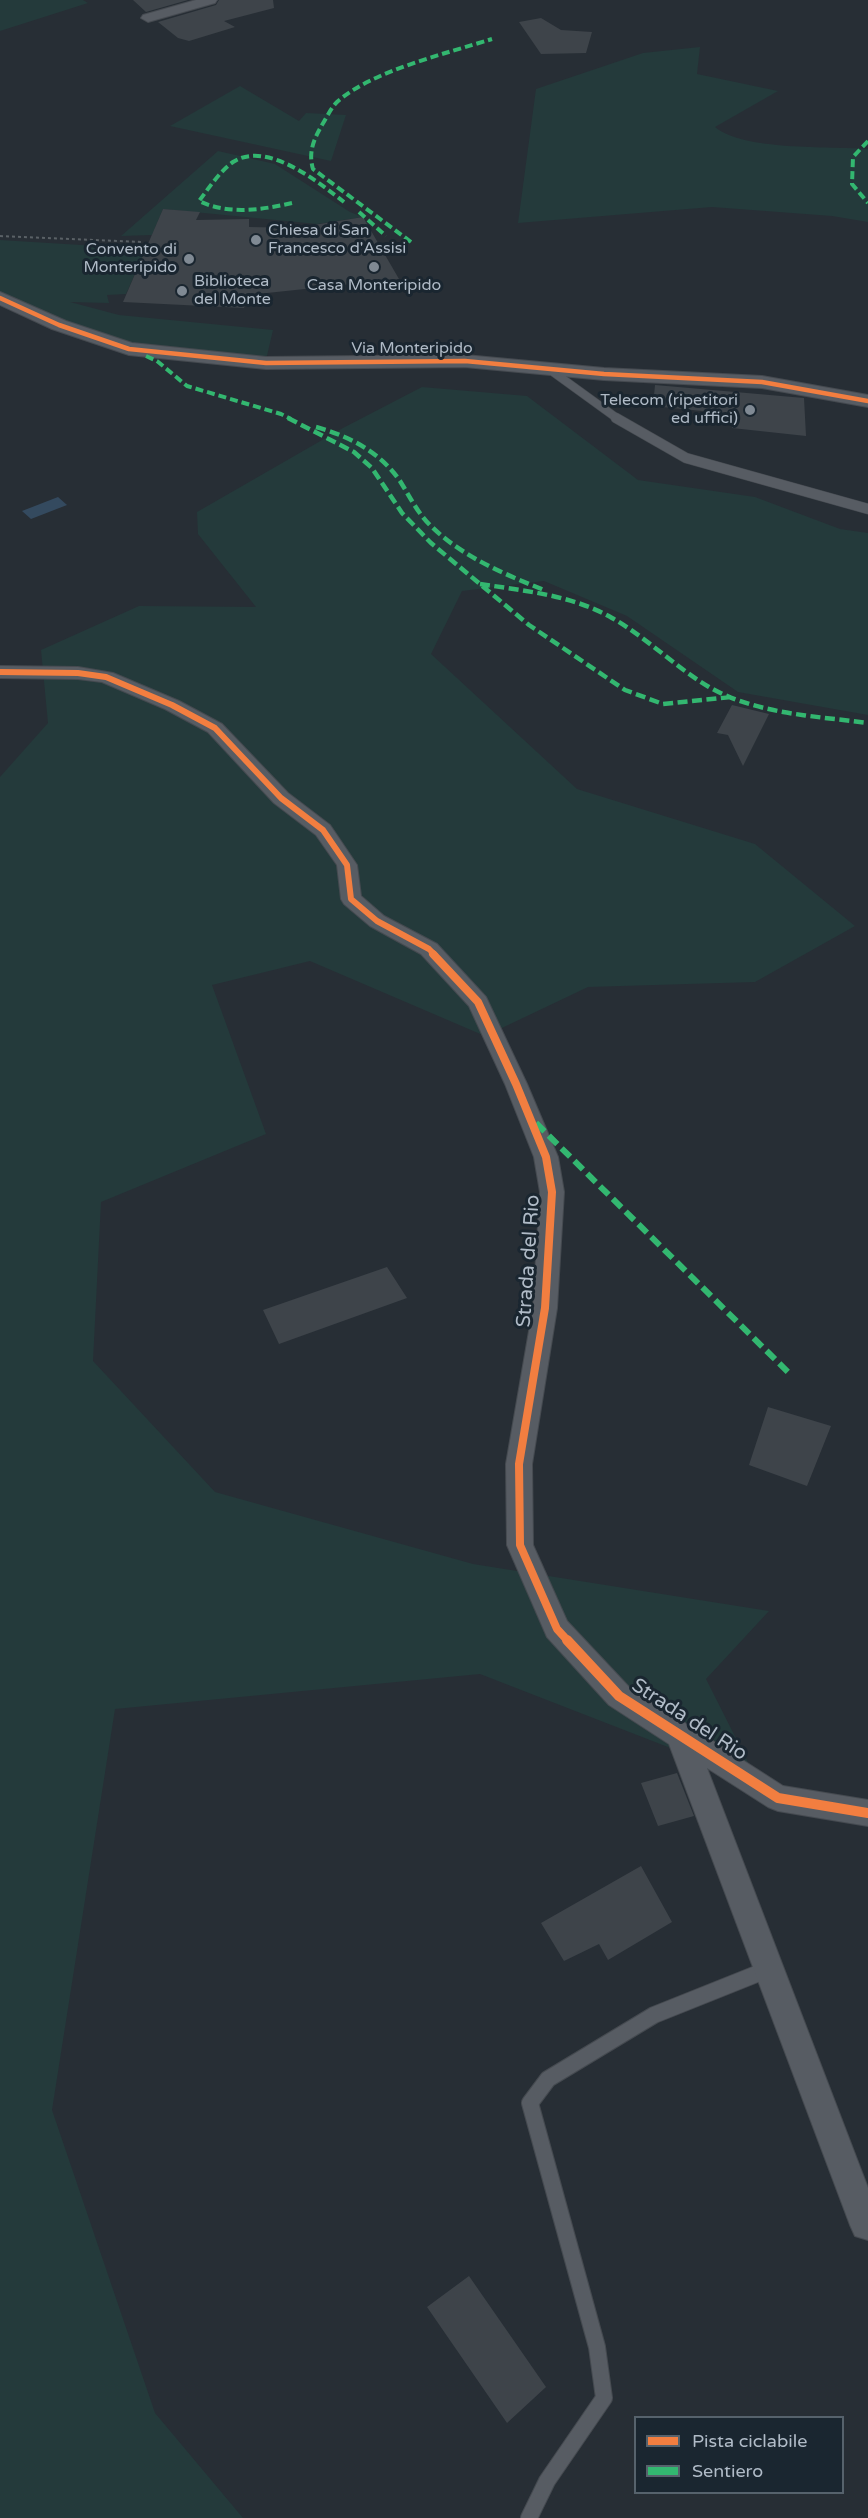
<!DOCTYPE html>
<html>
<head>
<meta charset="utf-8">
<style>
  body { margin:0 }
  #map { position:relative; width:868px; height:2518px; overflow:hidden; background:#272e35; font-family:"Varela Round",sans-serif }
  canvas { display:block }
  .legend { position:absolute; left:634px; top:2416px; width:210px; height:78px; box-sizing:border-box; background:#1a2630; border:2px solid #56626c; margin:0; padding:8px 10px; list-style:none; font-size:18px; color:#b0bbc7 }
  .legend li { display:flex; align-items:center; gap:12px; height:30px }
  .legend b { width:30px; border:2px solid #56626c }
</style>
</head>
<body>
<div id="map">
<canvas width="868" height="2518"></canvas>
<ul class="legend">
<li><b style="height:8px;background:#f27e40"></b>Pista ciclabile</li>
<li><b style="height:8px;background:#33b770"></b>Sentiero</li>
</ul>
</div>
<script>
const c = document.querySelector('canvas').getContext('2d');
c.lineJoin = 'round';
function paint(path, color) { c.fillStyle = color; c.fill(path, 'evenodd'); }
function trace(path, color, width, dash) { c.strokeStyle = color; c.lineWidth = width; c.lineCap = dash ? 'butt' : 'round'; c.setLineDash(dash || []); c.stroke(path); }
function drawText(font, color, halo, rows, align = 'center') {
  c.font = font + ' "Varela Round",sans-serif'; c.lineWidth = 6; c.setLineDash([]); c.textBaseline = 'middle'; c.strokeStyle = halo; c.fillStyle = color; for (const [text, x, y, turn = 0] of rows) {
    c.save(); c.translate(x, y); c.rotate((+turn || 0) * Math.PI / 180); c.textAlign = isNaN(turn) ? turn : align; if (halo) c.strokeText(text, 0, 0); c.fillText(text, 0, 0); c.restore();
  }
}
const green = new Path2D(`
  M 0,0 L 83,0 L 88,3 L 0,31 Z
  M 700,47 L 697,74 L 778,91 L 715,127 C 744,151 829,146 868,149 L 868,222 L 832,216 L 712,207 L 518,223 L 536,89 L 643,53 Z
  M 240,86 L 299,121 L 306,113 L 346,115 L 331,161 L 170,126 Z
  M 218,151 L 275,164 L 350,212 L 363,217 L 317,224 L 163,209 L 152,235 L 121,236 Z
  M 0,240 L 146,249 L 126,294 L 107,295 L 109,303 L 70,302 L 119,315 L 273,330 L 266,360 L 109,342 L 0,294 Z
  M 422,387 L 527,396 L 638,480 L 755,497 L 840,529 L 868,533 L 868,715 L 738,692 L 627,616 L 544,581 L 462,591 L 431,654 L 577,789 L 755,844 L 855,926 L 755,982 L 588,987 L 485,1036 L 310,961 L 212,985 L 266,1134 L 101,1202 L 93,1361 L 215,1492 L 473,1564 L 769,1611 L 706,1679 L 758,1782 L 480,1674 L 115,1709 L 52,2110 L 155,2413 L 243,2518 L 0,2518 L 0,777 L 48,723 L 41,650 L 139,606 L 256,607 L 198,534 L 197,512 L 343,428 Z`);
const water = new Path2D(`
  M 58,497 L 67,505 L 31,519 L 22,511 Z`);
const building = new Path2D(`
  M 133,0 L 188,0 L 146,12 Z
  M 219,0 L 273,0 L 274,8 L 224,21 L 235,27 L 189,41 L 178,38 L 158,22 L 216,5 Z
  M 541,18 L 561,30 L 592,32 L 586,53 L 541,54 L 519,22 Z
  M 163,209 L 200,212 L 196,220 L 249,219 L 249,227 L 295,228 L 363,217 L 399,279 L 248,295 L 244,308 L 123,302 Z
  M 655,385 L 804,398 L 806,436 L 732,428 L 731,414 L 653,406 Z
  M 732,705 L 769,714 L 743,766 L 728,735 L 717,733 Z
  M 387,1267 L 407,1298 L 279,1344 L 263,1310 Z
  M 768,1407 L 831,1426 L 807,1486 L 749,1465 Z
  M 677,1773 L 694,1816 L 658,1826 L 641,1783 Z
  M 641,1866 L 672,1922 L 608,1960 L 599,1944 L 564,1961 L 541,1923 Z
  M 469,2276 L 546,2387 L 507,2423 L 427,2307 Z`);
const path = new Path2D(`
  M 0,236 L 141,242`);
const serviceFar2 = new Path2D(`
  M 549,369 L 618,419`);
const serviceFar1 = new Path2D(`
  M 616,418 L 686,458 L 868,509`);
const service = new Path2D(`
  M 529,2518 L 547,2481 L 604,2398 L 597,2347 L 530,2103 L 548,2079 L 654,2015 L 769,1969`);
const minor = new Path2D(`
  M 196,0 L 217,0 L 215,3 L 148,22 L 141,18 L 143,15 Z
  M 0,666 L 78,667 L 113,673 L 179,701 L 222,724 L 288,793 L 330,825 L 357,865 L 361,896 L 384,916 L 437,944 L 486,997 L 527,1084 L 558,1157 L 564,1192 L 557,1308 L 532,1464 L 533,1545 L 567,1621 L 629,1687 L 783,1786 L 868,1800 L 868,1826 L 778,1811 L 768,1807 L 707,1768 L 868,2188 L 868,2240 L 855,2236 L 850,2225 L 669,1744 L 609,1705 L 547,1637 L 507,1545 L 506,1464 L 533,1308 L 540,1192 L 534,1157 L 505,1084 L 469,1006 L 421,954 L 370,926 L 344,904 L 341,899 L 337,865 L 316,835 L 274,803 L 208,732 L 165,709 L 102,682 L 78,679 L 0,678 Z`);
const tertiary = new Path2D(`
  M 0,292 L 66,321 L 132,343 L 266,357 L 465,355 L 604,368 L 762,376 L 868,395 L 868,407 L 762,388 L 604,380 L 465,367 L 266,369 L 129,355 L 52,329 L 0,305 Z`);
const quietFar2 = new Path2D(`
  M 868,141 L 853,157 L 852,184 L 868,203
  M 292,203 C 261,210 228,215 199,201 C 209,188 219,172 233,162 C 267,140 318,182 344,202
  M 359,212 L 386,236
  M 411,242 L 313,169 C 308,152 314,139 322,125 C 327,117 331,108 337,102 C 371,71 448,53 492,39
  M 146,356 L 157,361 L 187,386 L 281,414 L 291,419`);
const quietFar1 = new Path2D(`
  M 288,418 L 354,452 L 372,468 L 402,513 L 431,543 L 529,625 L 625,690 L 663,704 L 732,697
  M 316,427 C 349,436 380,452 400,481 C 410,497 418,514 432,527 C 463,557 504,574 544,590
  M 480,584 C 525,591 572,595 612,618 C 646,637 675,667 709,687 C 756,714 815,716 868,723`);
const quiet = new Path2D(`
  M 536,1123 L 792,1376`);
const cyclewayFar3 = new Path2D(`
  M 0,298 L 59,325 L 129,349 L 266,363 L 465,361 L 604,374 L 762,382 L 868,401`);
const cyclewayFar2 = new Path2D(`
  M 0,672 L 78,673 L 106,677 L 172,705 L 215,728 L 281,798 L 323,830 L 347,865 L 351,899 L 377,921 L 429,949 L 435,955`);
const cyclewayFar1 = new Path2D(`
  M 433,954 L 478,1002 L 516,1084 L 546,1157 L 552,1192 L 545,1308 L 519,1464 L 520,1545 L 557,1629 L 568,1641`);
const cycleway = new Path2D(`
  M 567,1640 L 619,1696 L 778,1798 L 868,1813`);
const markers = [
  [256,240,6,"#808a94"],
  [189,259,6,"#808a94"],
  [374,267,6,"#808a94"],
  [182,291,6,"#808a94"],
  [750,410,6,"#808a94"]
];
const farPoinames = [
  ["Chiesa di San",268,231],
  ["Francesco d'Assisi",268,249],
  ["Convento di",177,250,"right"],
  ["Monteripido",177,268,"right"],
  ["Biblioteca",194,282],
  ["del Monte",194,300],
  ["Casa Monteripido",374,286,"center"],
  ["Telecom (ripetitori",738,401,"right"],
  ["ed uffici)",738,419,"right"]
];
const farStreetnames = [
  ["Via Monteripido",412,349]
];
const streetNames = [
  ["Strada del Rio",529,1261,-86],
  ["Strada del Rio",689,1720,33]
];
paint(green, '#243a3b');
paint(water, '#344a5f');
paint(building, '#3e444a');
trace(serviceFar2, '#454a50', 9);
trace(serviceFar1, '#454a50', 11);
trace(service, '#454a50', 18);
trace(minor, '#454a50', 2);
trace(tertiary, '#454a50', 2);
trace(path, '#5a6166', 2, [3, 3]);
trace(serviceFar2, '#575c63', 8);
trace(serviceFar1, '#575c63', 10);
trace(service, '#575c63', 16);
paint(minor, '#575c63');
paint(tertiary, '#575c63');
trace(quietFar2, '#33b770', 4, [8, 4]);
trace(quietFar1, '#33b770', 4.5, [10, 4.5]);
trace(quiet, '#33b770', 6, [12, 6]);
trace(cyclewayFar3, '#f27e40', 4.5);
trace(cyclewayFar2, '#f27e40', 6);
trace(cyclewayFar1, '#f27e40', 8);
trace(cycleway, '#f27e40', 10);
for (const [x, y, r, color] of markers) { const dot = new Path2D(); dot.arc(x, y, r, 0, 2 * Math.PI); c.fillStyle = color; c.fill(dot); trace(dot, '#1a2630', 2); }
drawText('16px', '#b0bbc7', '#1a2630', farPoinames, 'left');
drawText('16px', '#b0bbc7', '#1a2630', farStreetnames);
drawText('20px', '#b0bbc7', '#1a2630', streetNames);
</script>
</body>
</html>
